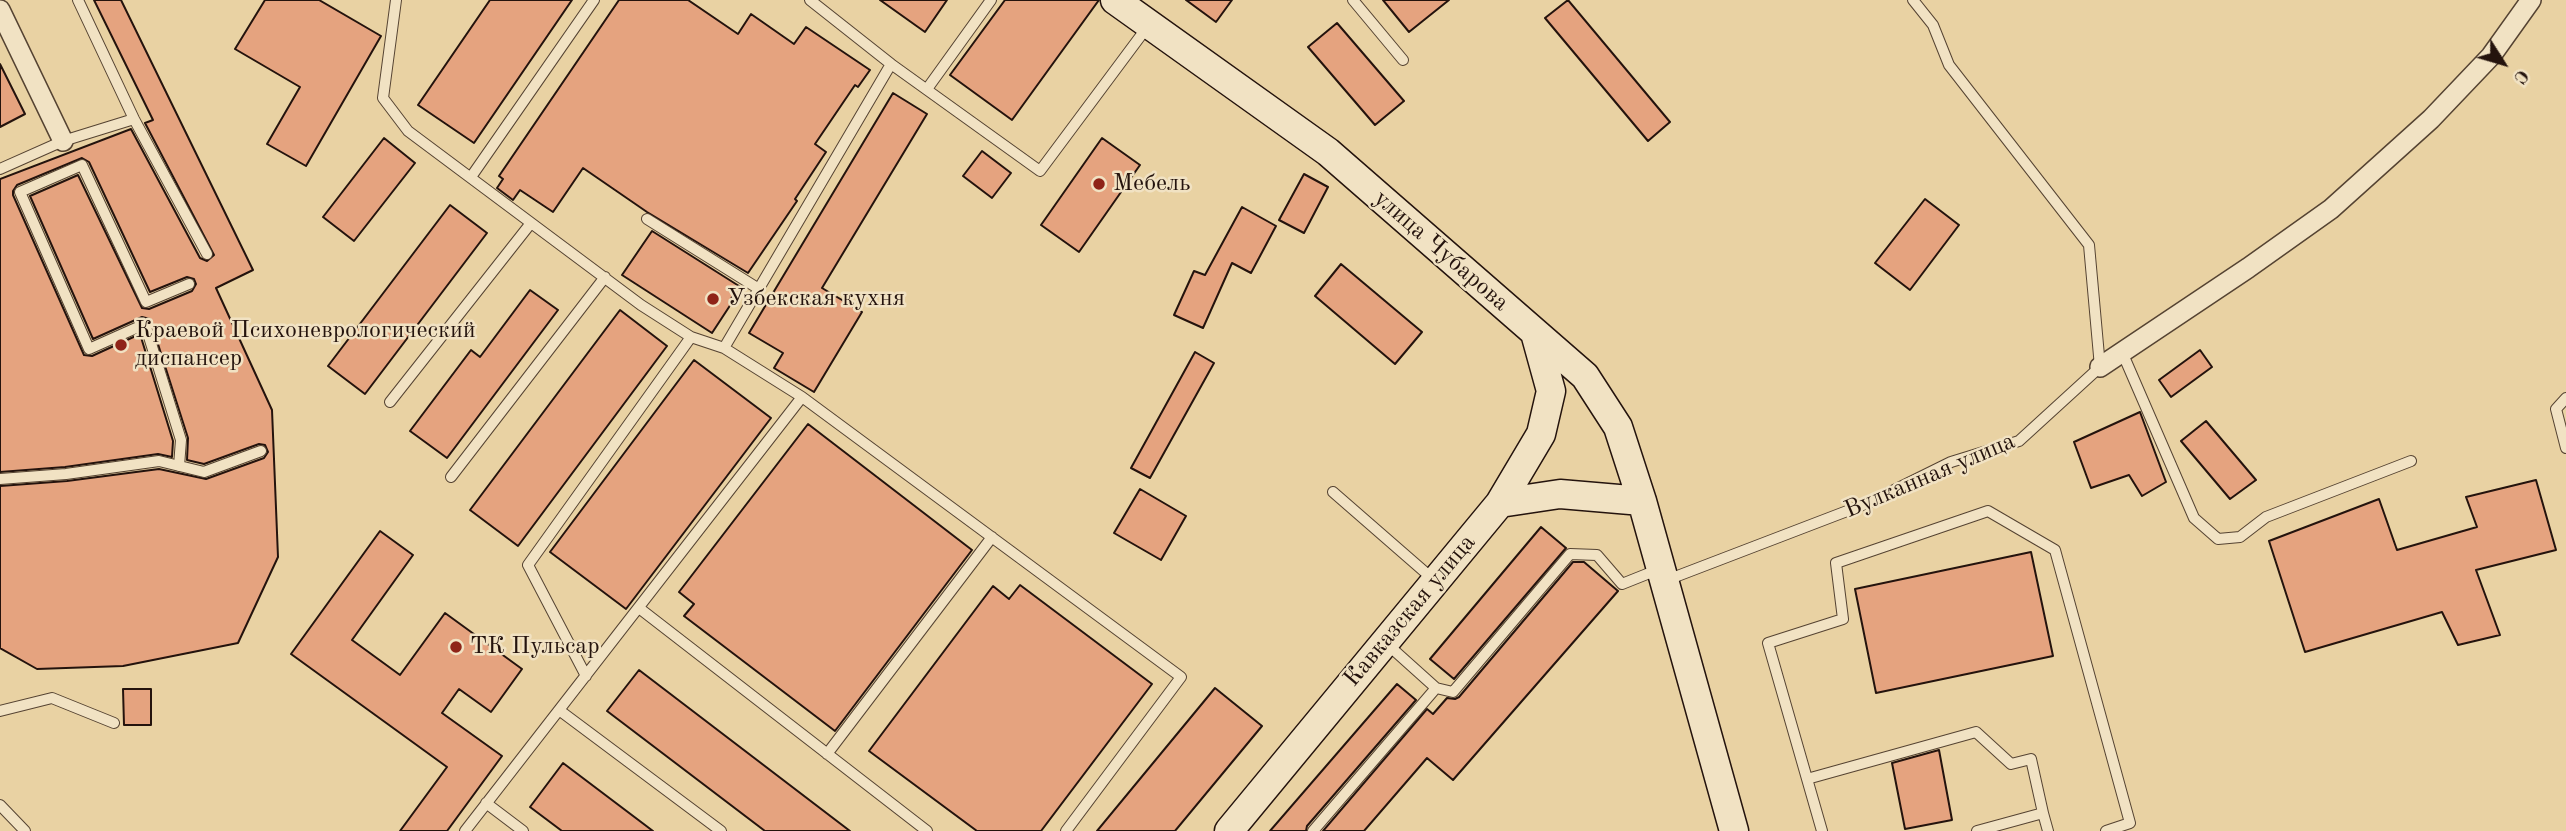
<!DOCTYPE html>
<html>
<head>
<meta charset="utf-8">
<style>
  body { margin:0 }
  #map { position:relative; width:2566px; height:831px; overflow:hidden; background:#e9d2a3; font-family:"Old Standard TT",serif }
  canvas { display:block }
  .north { position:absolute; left:2468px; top:28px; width:70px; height:70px; -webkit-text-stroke:5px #f1e2c3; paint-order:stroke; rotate:127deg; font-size:19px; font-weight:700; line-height:28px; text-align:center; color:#24130d }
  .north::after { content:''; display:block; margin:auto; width:24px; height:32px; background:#24130d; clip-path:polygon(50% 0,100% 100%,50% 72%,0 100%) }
</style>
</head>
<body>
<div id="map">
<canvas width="2566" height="831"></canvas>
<div class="north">С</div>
</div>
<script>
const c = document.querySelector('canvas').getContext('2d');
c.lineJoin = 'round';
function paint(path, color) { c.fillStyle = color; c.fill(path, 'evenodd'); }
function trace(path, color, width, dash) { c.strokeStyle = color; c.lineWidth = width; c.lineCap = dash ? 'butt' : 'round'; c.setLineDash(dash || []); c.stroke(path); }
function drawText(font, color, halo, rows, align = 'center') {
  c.font = font + ' "Old Standard TT",serif'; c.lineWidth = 5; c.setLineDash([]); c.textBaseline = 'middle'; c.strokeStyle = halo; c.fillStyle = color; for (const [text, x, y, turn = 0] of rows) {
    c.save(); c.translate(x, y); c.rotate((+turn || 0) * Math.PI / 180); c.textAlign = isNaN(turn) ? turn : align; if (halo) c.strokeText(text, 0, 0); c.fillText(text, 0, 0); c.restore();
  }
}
const building = new Path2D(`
  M 94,0 L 121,0 L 253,270 L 216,288 L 272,410 L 278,557 L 238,643 L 123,666 L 37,669 L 0,648 L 0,486 L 67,481 L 159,469 L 206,479 L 264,458 L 268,452 L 265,445 L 259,444 L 204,464 L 187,460 L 188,438 L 150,319 L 142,317 L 93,339 L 30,196 L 78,175 L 142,308 L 149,309 L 192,291 L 196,284 L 194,279 L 187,277 L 150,292 L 89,162 L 82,158 L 17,185 L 13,191 L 13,195 L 84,355 L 92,356 L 140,334 L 173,441 L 172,457 L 158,454 L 65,467 L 0,472 L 0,179 L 131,129 L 200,258 L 207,261 L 214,255 L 145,123 L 153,120 Z
  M 265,0 L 319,0 L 381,36 L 306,166 L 267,144 L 300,87 L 235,49 Z
  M 490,0 L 572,0 L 474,143 L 418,105 Z
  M 619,0 L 688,0 L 738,34 L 751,14 L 794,44 L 806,27 L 870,70 L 858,87 L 855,85 L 815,144 L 826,152 L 795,199 L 797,201 L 748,273 L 647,212 L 583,168 L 553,212 L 520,190 L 513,200 L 497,188 L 503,179 L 499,176 Z
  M 880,0 L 947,0 L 925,32 Z
  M 1005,0 L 1099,0 L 1012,120 L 950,75 Z
  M 1186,0 L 1232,0 L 1216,22 Z
  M 1383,0 L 1449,0 L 1409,32 Z
  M 1568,0 L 1670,122 L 1648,141 L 1545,18 Z
  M 1337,23 L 1404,101 L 1375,125 L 1308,47 Z
  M 0,64 L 25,114 L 0,127 Z
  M 893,93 L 927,114 L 822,288 L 862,312 L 814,392 L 774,368 L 783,353 L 749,333 Z
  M 384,138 L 415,163 L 354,241 L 323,217 Z
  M 1102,138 L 1140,165 L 1079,252 L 1041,225 Z
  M 982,151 L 1011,173 L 992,198 L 963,176 Z
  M 1304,174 L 1328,187 L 1304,233 L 1279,220 Z
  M 1925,199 L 1959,225 L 1910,290 L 1875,263 Z
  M 450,205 L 487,233 L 365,394 L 328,366 Z
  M 1242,207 L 1276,226 L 1251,273 L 1232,263 L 1203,328 L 1174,315 L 1194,271 L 1205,275 Z
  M 652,231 L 739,286 L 729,302 L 731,304 L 712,333 L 622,275 Z
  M 1341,264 L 1422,332 L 1395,364 L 1315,296 Z
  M 530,290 L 558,310 L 447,458 L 410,431 L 471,350 L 480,357 Z
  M 620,310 L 667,346 L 518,546 L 470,510 Z
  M 2200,350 L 2212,367 L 2171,397 L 2159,380 Z
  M 1195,352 L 1214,363 L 1150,478 L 1131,468 Z
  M 694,360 L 771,418 L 626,609 L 550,552 Z
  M 2140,412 L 2166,482 L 2142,496 L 2129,475 L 2091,488 L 2074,442 Z
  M 2206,421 L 2256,480 L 2230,499 L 2181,441 Z
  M 808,424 L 972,550 L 835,731 L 684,616 L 694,604 L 679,592 Z
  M 2536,480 L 2556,550 L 2476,570 L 2500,635 L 2458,645 L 2442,612 L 2305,652 L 2269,541 L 2379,499 L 2397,550 L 2477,527 L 2466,497 Z
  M 1140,489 L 1186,516 L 1161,560 L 1114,533 Z
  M 1541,527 L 1566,548 L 1454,679 L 1430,659 Z
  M 380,531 L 413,555 L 352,640 L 400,675 L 445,613 L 522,669 L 491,712 L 459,689 L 442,713 L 502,756 L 447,831 L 400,831 L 447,767 L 291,654 Z
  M 2031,552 L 2053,656 L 1876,693 L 1855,589 Z
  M 1573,562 L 1584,562 L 1618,591 L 1453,780 L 1427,758 L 1364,831 L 1323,831 L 1427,709 L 1433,714 L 1447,698 L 1455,699 L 1459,697 Z
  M 1020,585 L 1152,684 L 1041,831 L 977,831 L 869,751 L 993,586 L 1009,599 Z
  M 639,670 L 850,831 L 765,831 L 607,711 Z
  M 1397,684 L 1416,700 L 1307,826 L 1306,831 L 1270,831 Z
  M 1215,688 L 1262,726 L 1175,831 L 1097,831 Z
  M 123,689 L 151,689 L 151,725 L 124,725 Z
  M 1939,750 L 1952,820 L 1905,829 L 1892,763 Z
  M 563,763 L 653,831 L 562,831 L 530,807 Z`);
const lane = new Path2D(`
  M 78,0 L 134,119 L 207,254
  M 396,0 L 383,98 L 408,131 L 641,305 L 691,337 L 724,348 L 802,397 L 465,831
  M 1353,0 L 1403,60
  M 891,64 L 1040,171 L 1148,26
  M 927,89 L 991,0
  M 0,169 L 63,141 L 134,119
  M 471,177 L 594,0
  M 647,219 L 759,289
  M 724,348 L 891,64 L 810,0
  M 2122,352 L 2194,518 L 2218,539 L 2240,537 L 2266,517 L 2411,461
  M 802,397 L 1181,677 L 1066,831
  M 2566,398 L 2556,409 L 2566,448
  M 390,402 L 531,223
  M 179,466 L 181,440 L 145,324 L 89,349 L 20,192 L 82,165 L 146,302 L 189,284
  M 451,477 L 605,277
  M 0,479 L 66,474 L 159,461 L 204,472 L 261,451
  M 1333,492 L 1434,580
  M 1667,580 L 1868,503 L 1951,462 L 2019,441 L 2100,367 L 2089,245 L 1949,65 L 1933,25 L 1913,0
  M 639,608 L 927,831
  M 1387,644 L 1436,688
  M 586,676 L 528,565 L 691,337
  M 559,710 L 721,831
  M 0,711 L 52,698 L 114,723
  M 827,754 L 992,537
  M 1807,779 L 1976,732 L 2011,764 L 2031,759 L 2043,813
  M 486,803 L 523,831
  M 0,805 L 25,831
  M 1313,831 L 1436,688 L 1453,692 L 1570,554 L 1597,555 L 1622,584 L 1657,570
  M 1822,831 L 1768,643 L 1843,619 L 1836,563 L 1988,511 L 2055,550 L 2130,823 L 2106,831
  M 1977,831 L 2043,813 L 2048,831`);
const street = new Path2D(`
  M 0,10 L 63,141
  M 2100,367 L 2248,268 L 2331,209 L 2431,119 L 2491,56 L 2531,0`);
const secondary = new Path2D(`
  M 1115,0 L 1328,152 L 1585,376 L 1618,427 L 1642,501 L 1734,831
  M 1500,503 L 1541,434 L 1551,391 L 1535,333
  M 1229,831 L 1500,503 L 1560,494 L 1642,501`);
const markers = [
  [1099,184,7,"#8f2418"],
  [713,299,7,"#8f2418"],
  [121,345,7,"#8f2418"],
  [456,647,7,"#8f2418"]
];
const poiNames = [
  ["Мебель",1113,184],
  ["Узбекская кухня",727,299],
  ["Краевой Психоневрологический",135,331],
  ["диспансер",135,359],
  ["ТК Пульсар",470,647]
];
const streetNames = [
  ["улица Чубарова",1441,251,41],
  ["Вулканная улица",1930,476,-23],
  ["Кавказская улица",1410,611,-50]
];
paint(building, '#e5a37f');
trace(building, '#24130d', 2);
trace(lane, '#554332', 12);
trace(street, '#554332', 22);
trace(secondary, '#24130d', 31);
trace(lane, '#f1e2c3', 10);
trace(street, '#f1e2c3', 19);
trace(secondary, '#f1e2c3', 28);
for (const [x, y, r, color] of markers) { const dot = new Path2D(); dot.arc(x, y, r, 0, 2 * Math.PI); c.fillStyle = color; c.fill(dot); trace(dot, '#f1e2c3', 2.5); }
drawText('24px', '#24130d', '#f1e2c3', poiNames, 'left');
drawText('24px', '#24130d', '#f1e2c3', streetNames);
</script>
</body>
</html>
